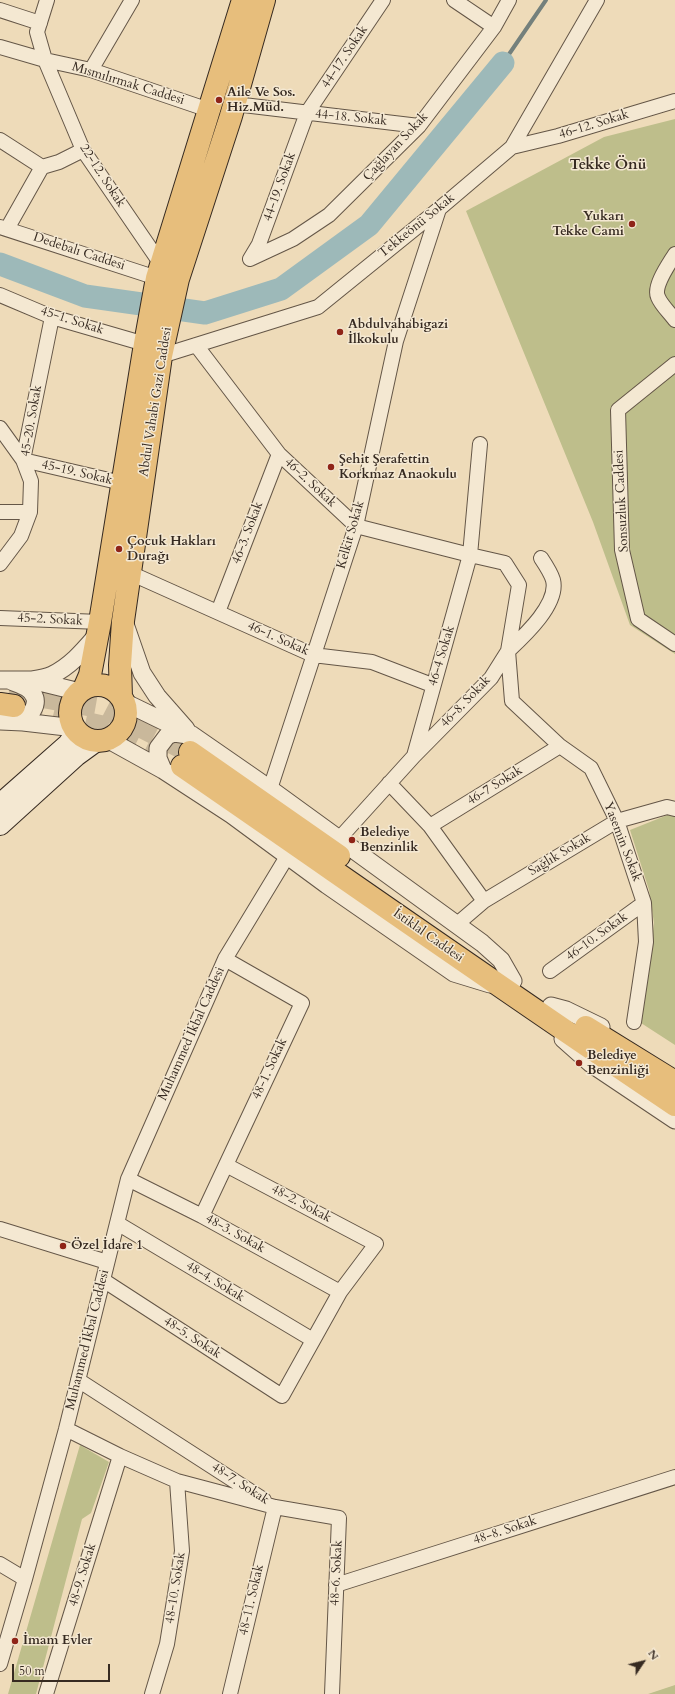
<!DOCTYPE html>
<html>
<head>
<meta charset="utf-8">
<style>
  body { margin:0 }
  #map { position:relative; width:675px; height:1694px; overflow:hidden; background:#eedbb9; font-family:Cardo,serif }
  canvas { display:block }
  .north { position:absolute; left:623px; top:1642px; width:40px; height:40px; -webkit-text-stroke:3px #f4e8d2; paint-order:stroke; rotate:55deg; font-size:11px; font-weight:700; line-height:16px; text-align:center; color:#362a21 }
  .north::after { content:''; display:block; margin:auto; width:14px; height:18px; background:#362a21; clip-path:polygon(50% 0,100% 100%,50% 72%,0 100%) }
  .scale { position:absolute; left:12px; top:1664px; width:98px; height:18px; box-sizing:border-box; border:2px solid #362a21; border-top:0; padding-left:5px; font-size:12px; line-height:14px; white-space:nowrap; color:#362a21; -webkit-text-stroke:3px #f4e8d2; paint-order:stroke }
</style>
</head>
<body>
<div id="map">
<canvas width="675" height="1694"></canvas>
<div class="north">N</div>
<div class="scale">50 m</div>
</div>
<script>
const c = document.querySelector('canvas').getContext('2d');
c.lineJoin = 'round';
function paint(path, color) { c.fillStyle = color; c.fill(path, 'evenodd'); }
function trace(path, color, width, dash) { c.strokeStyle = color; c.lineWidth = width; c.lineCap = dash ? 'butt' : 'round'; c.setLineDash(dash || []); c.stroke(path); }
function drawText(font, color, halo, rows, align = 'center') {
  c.font = font + ' Cardo,serif'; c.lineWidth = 3; c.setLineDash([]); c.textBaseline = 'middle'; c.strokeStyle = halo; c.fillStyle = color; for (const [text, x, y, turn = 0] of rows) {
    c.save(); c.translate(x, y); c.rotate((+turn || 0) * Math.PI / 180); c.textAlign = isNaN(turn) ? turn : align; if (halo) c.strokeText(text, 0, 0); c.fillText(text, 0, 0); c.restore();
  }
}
const green = new Path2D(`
  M 675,119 L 675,654 L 630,625 L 593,522 L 466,211 L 604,137 Z
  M 670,814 L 675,815 L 675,1045 L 641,1023 L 654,923 L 649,890 L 630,830 Z
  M 80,1445 L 109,1462 L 91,1513 L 82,1519 L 36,1694 L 8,1694 Z
  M 675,1685 L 675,1694 L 648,1694 Z`);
const stream = new Path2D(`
  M 503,63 L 546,0`);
const river = new Path2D(`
  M 0,264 L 85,296 L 205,313 L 281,289 L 369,225 L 503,63`);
const primaryTunnel = new Path2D(`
  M 9,691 L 105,708 L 190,752
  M 21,708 L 100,726 L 182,766`);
const minor = new Path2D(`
  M 47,0 L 37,32 L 45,60 L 83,150 L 161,264
  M 454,0 L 494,27
  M 0,10 L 40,23
  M 0,47 L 45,60 L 91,70 L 209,110
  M 91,70 L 132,0
  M 235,104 L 419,126
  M 0,140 L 42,167 L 59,162 L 83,150
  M 512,147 L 558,136 L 675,101
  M 0,227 L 157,278
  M 7,229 L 42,167
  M 675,254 C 669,264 653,286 658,297 C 661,305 670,313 675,320
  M 250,259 L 293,239 L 329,215 L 419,126 L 494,27 L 509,0
  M 250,259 L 259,244 L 307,113 L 383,0
  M 0,295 L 52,317 L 145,344
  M 196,345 L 279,454 L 356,526 L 470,555 L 505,563 L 519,585 L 508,651 L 491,678 L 414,756
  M 161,356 L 318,307 L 439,209 L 512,147 L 597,0
  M 675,364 L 618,410 L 622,550 L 638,619 L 675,644
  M 0,428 L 23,460 L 122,483
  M 0,512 L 30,512
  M 541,558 C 545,564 551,573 553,580 C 559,604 524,636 508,651 L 512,701 L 560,746 L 591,768 L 617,821 L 644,903 L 646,942 L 634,1022
  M 0,564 L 21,536 L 30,512 L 31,481 L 23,460 L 52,317
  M 130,573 L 313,655 L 372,662 L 432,685
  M 218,612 L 279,454
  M 0,618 L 100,622
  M 389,783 L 430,826 L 484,901
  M 270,789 L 356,526 L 396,341 L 439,209
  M 430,826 L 560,746
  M 338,840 L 414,756 L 470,555 L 480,444
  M 456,925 L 484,901 L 617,821 L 667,807 L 675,809
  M 550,971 L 644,903
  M 128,1179 L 202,1216 L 340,1292
  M 202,1216 L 302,1003 L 225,959
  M 117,1223 L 313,1340
  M 0,1229 L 107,1262
  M 103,1280 L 282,1396 L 340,1292 L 376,1244 L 226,1165
  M 78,1380 L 264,1500
  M 66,1429 L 120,1456 L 177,1481 L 275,1507 L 339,1518 L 332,1694
  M 0,1564 L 25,1579
  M 336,1585 L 675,1477
  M 0,1664 L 25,1579 L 66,1429 L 128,1179 L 225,959 L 288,855
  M 46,1694 L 120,1456
  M 152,1694 L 167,1644 L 182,1551 L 177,1481
  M 230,1694 L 275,1507`);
const tertiary = new Path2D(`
  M 125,624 L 142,673 L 157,696 L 186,729
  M 0,680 L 31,680 L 80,692
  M 31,680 C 38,679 46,678 52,675 C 71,666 84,650 97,635
  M 13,682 C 38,690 43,703 23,722
  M 124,702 L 192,735 L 270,789 L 482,943 L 501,960 L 513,981
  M 0,721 L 23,722 L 75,728
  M 107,739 L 163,770 L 232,815 L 327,885 L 454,973 L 490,984
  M 163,770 L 158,758 L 158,748 L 167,736 L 174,733 L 188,735
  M 551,1006 L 566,1010 L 601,1027
  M 563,1039 L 590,1063 L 675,1120`);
const secondary = new Path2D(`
  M 0,804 L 68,744 L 77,731
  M 0,825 L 76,756 L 98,740`);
const primary = new Path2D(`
  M70 713a28 28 0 1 1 56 0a28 28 0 1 1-56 0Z
  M 84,689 L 90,675 L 100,622 L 145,344 L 157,278 L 243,0
  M 121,697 L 120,665 L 123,621 L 161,356 L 178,279 L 231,116 L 264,0
  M 0,704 L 14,706
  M 190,752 L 339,856
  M 182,766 C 346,879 509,994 675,1105
  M 586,1027 L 675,1082`);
const markers = [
  [219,100,4,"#8f2418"],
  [632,224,4,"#8f2418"],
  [340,332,4,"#8f2418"],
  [331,467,4,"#8f2418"],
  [119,549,4,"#8f2418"],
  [352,840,4,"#8f2418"],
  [579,1063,4,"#8f2418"],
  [63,1246,4,"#8f2418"],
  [15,1641,4,"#8f2418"]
];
const streetNames = [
  ["44-17. Sokak",345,57,-56],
  ["Mısmılırmak Caddesi",128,84,17],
  ["44-18. Sokak",351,118,6],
  ["46-12. Sokak",594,125,-17],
  ["Çağlayan Sokak",396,147,-47],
  ["22-12. Sokak",102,176,57],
  ["44-19. Sokak",280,187,-70],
  ["Tekkeönü Sokak",417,226,-39],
  ["Dedebalı Caddesi",79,252,18],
  ["45-1. Sokak",72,321,18],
  ["Abdul Vahabi Gazi Caddesi",156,402,-81],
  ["45-20. Sokak",32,421,-80],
  ["45-19. Sokak",77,473,13],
  ["46-2. Sokak",310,483,43],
  ["Sonsuzluk Caddesi",622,501,-93],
  ["46-3. Sokak",248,533,-69],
  ["Kelkit Sokak",351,535,-74],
  ["45-2. Sokak",50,620,3],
  ["46-1. Sokak",278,639,24],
  ["46-4 Sokak",442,656,-73],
  ["46-8. Sokak",466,702,-46],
  ["46-7 Sokak",495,786,-32],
  ["Yasemin Sokak",622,842,69],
  ["Sağlık Sokak",560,855,-31],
  ["İstiklal Caddesi",428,936,35],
  ["46-10. Sokak",597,937,-36],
  ["Muhammed İkbal Caddesi",192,1034,-66],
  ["48-1. Sokak",270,1069,-65],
  ["48-2. Sokak",301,1204,28],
  ["48-3. Sokak",235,1234,29],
  ["48-4. Sokak",215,1282,31],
  ["48-5. Sokak",192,1338,33],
  ["Muhammed İkbal Caddesi",88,1340,-76],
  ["48-7. Sokak",240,1484,33],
  ["48-8. Sokak",505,1531,-18],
  ["48-6. Sokak",337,1573,-87],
  ["48-9. Sokak",83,1575,-73],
  ["48-10. Sokak",176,1588,-81],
  ["48-11. Sokak",252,1600,-77]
];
const poiNames = [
  ["Aile Ve Sos.",227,93],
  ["Hiz.Müd.",227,108],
  ["Yukarı",624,217,"right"],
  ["Tekke Cami",624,232,"right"],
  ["Abdulvahabigazi",348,325],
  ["İlkokulu",348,340],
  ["Şehit Şerafettin",339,460],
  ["Korkmaz Anaokulu",339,475],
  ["Çocuk Hakları",127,542],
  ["Durağı",127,557],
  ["Belediye",360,833],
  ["Benzinlik",360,848],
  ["Belediye",587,1056],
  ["Benzinliği",587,1071],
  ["Özel İdare 1",71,1246],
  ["İmam Evler",23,1641]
];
const quarterNames = [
  ["Tekke Önü",608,166]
];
paint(green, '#bebe8b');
trace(stream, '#74807c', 4);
trace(river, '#9db9b9', 23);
trace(primaryTunnel, '#c9b89b', 22, [22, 11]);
trace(minor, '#645647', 16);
trace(tertiary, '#645647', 19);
trace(secondary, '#362a21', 22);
trace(primary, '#362a21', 24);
trace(minor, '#f4e8d2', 14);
trace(tertiary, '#f4e8d2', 17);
trace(secondary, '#f4e8d2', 20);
trace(primary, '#e7be7c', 22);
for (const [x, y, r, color] of markers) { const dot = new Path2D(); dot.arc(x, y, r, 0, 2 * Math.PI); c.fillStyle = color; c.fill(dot); trace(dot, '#f4e8d2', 1.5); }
drawText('13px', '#362a21', '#f4e8d2', streetNames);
drawText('bold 13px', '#362a21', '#f4e8d2', poiNames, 'left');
drawText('bold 15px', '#362a21', '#f4e8d2', quarterNames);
</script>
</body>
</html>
